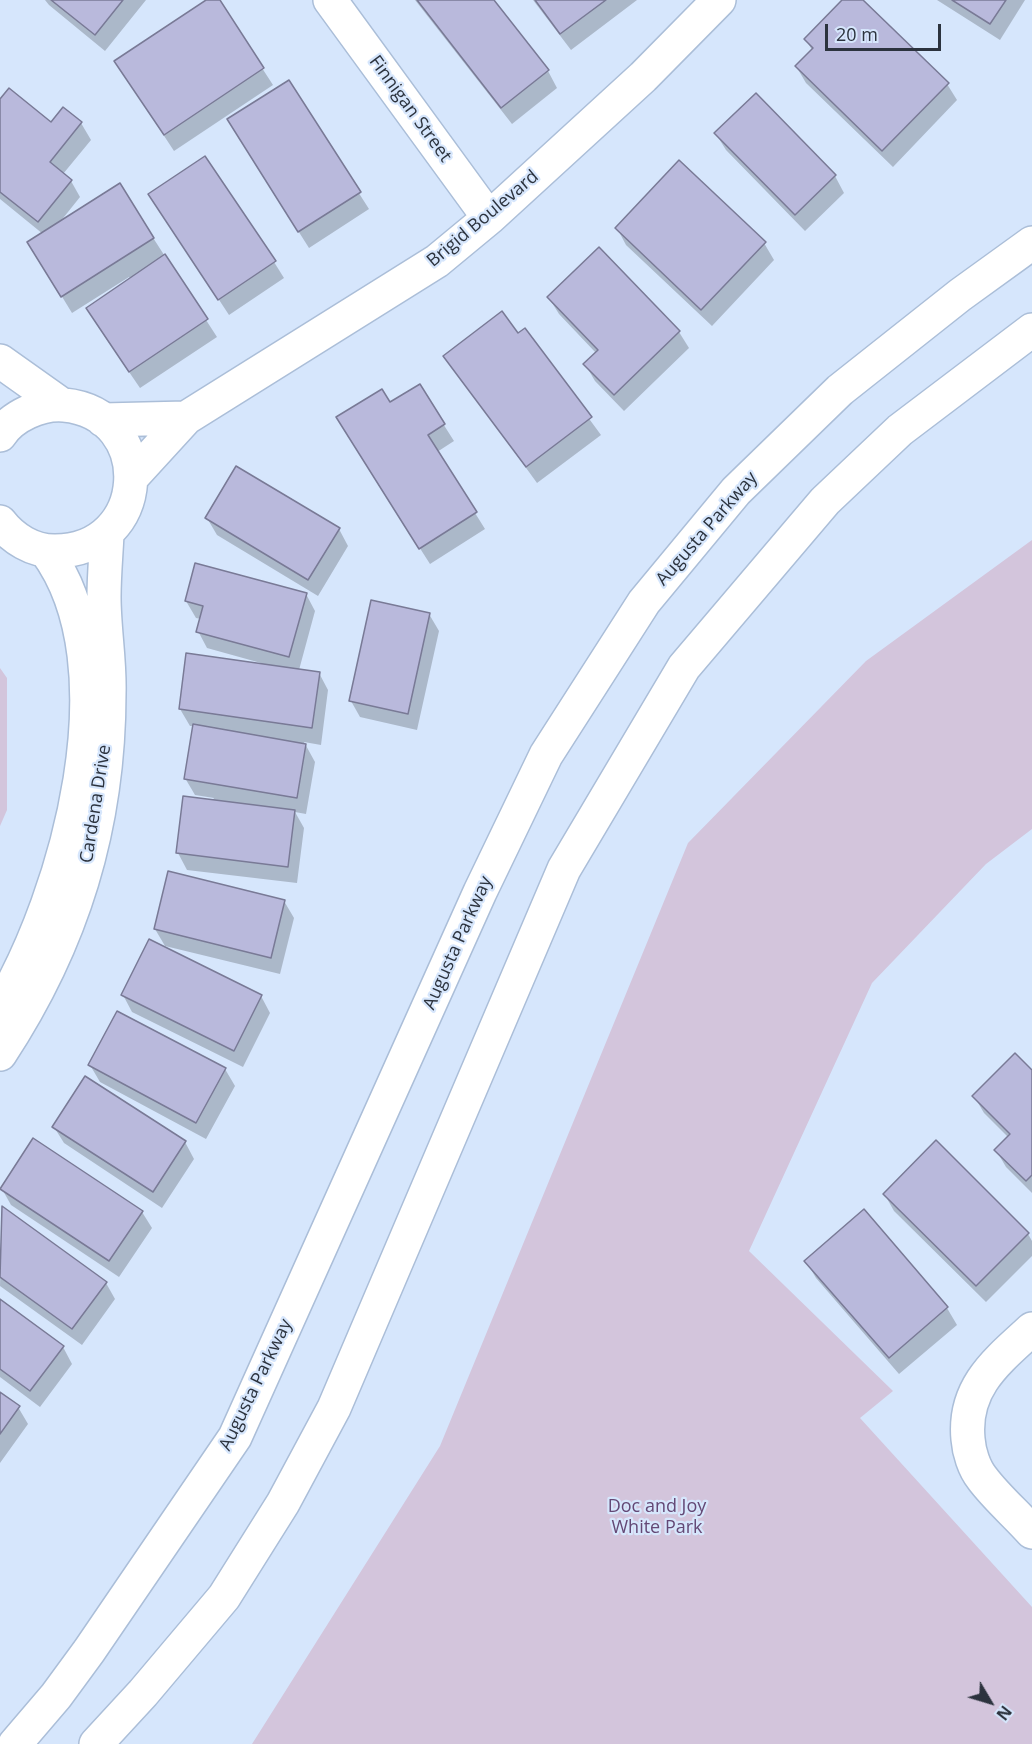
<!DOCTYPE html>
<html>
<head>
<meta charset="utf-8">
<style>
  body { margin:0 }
  #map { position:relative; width:1032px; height:1744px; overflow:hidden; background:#d6e6fc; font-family:"Open Sans",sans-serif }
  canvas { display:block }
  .north { position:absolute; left:960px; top:1672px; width:60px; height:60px; -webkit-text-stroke:4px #d6e6fc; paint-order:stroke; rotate:128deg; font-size:16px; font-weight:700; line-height:24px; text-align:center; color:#2c333e }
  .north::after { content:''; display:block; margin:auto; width:21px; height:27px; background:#2c333e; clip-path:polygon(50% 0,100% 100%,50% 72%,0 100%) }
  .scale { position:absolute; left:825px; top:24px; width:116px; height:27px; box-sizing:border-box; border:3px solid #2c333e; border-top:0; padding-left:8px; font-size:18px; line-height:21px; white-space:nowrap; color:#2c333e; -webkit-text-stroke:4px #d6e6fc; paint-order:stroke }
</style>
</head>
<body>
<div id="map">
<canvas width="1032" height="1744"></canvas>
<div class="north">N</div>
<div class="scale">20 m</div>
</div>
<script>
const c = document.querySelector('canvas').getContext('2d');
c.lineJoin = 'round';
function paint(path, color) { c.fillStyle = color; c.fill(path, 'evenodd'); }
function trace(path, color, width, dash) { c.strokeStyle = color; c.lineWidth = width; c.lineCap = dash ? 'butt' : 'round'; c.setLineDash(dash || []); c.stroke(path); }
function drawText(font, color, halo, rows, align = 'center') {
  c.font = font + ' "Open Sans",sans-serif'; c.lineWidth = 4.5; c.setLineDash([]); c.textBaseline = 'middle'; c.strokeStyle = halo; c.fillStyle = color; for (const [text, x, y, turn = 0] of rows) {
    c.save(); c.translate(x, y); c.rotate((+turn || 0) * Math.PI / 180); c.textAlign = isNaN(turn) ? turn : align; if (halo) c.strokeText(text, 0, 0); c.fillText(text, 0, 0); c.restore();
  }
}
const green = new Path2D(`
  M 1032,540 L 1032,829 L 986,864 L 872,983 L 749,1251 L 893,1391 L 860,1418 L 1032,1607 L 1032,1744 L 252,1744 L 440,1446 L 688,843 L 866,661 Z
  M 0,668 L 7,678 L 7,810 L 0,826 Z`);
const shadow = new Path2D(`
  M 45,0 L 146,0 L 105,51 L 49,5 Z
  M 209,0 L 218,0 L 273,85 L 174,151 L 126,78 Z
  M 415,0 L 492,0 L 548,71 L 557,88 L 512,124 Z
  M 533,0 L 637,0 L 571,50 Z
  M 844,0 L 861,0 L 947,84 L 957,100 L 893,167 L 806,83 L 796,66 L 812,50 L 806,40 Z
  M 937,0 L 1025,0 L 1000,40 Z
  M 288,82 L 369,209 L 309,248 L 238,136 Z
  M 0,101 L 51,124 L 64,109 L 81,123 L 91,140 L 63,174 L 71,181 L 80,197 L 60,222 L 119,185 L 217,337 L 140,388 L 97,325 L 131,279 L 129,277 L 72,313 L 39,259 L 43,234 L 0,199 Z
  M 716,134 L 835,176 L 844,193 L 805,231 L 726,150 Z
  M 150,195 L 274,262 L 284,278 L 229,315 Z
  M 617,228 L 764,243 L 774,260 L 712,326 L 626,245 Z
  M 549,298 L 679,332 L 689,348 L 624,411 L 595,381 L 585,364 L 596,353 L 559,314 Z
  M 524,330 L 601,435 L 537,483 L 445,356 L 518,335 Z
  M 419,386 L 454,441 L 437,452 L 485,529 L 430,564 L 347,434 Z
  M 207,518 L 339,529 L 348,546 L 318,596 L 217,535 Z
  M 306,594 L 315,611 L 299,670 L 319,673 L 328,690 L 321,745 L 304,742 L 315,762 L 306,814 L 295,812 L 304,828 L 297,883 L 187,870 L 178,853 L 214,798 L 195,795 L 185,778 L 194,726 L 190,726 L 180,709 L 261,663 L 207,648 L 198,631 L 201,619 L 196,618 L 186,601 Z
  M 429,614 L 439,631 L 417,730 L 360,717 L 351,701 Z
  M 284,901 L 294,918 L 280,974 L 165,946 L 155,929 Z
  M 123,995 L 261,996 L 270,1013 L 243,1067 L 132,1012 Z
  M 90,1065 L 225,1069 L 235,1086 L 206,1139 L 100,1082 Z
  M 1032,1072 L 1032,1193 L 1006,1167 L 996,1150 L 1009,1138 L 984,1113 L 974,1096 Z
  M 54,1127 L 185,1142 L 194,1159 L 162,1208 L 64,1143 Z
  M 2,1189 L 142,1212 L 152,1228 L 119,1277 L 11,1205 Z
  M 885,1195 L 1028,1234 L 1032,1241 L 1032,1256 L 986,1302 L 894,1211 Z
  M 2,1208 L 106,1283 L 115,1299 L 82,1345 L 0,1286 Z
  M 864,1211 L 947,1308 L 957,1325 L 899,1374 L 816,1278 L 806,1261 Z
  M 0,1301 L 63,1347 L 72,1364 L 40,1407 L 0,1377 Z
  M 0,1394 L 18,1407 L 28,1424 L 0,1463 Z`);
const building = new Path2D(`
  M 51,0 L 123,0 L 95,35 Z
  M 206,0 L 220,0 L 264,68 L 164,135 L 114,61 Z
  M 417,0 L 494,0 L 549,70 L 501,108 Z
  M 535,0 L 606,0 L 560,34 Z
  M 842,0 L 863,0 L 949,83 L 882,151 L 795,66 L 813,48 L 804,39 Z
  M 952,0 L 1006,0 L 990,24 Z
  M 289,80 L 361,192 L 298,232 L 227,119 Z
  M 9,88 L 51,122 L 63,107 L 82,122 L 50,162 L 72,180 L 38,222 L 0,192 L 0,99 Z
  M 756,93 L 836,175 L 795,215 L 714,133 Z
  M 205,156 L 276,261 L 218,300 L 148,194 Z
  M 679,160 L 766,242 L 701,310 L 615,228 Z
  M 120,183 L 154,238 L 61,297 L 27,242 Z
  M 599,247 L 680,331 L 614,395 L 583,364 L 598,350 L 547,297 Z
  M 165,254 L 208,319 L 129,372 L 86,308 Z
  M 502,311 L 518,333 L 525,328 L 592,417 L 526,467 L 443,356 Z
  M 420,384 L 445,424 L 428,435 L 477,512 L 419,549 L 336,417 L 382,389 L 390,402 Z
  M 236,466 L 340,528 L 308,580 L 205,518 Z
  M 195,563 L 307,593 L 289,657 L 196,632 L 203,606 L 185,601 Z
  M 371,600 L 430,613 L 408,714 L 349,701 Z
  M 186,653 L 320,672 L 312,728 L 179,709 Z
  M 193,724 L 306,744 L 297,798 L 184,779 Z
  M 183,796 L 295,810 L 288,867 L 176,853 Z
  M 168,871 L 285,900 L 271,958 L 154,929 Z
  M 149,939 L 262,995 L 234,1051 L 121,995 Z
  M 117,1011 L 226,1068 L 196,1123 L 88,1065 Z
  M 1015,1053 L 1032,1070 L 1032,1175 L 1026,1181 L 994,1150 L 1010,1134 L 972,1096 Z
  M 85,1076 L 186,1141 L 153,1192 L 52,1127 Z
  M 33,1138 L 143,1211 L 109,1261 L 0,1189 Z
  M 936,1140 L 1029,1233 L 976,1286 L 883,1194 Z
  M 2,1206 L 107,1282 L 72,1329 L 0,1277 Z
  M 864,1209 L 948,1307 L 889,1358 L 804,1261 Z
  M 0,1299 L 64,1346 L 30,1391 L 0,1369 Z
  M 0,1392 L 20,1406 L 0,1434 Z`);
const minor = new Path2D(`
  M 330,0 L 489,218
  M 0,361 L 62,405
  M 103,420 L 186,418
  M 0,435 C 12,416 41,403 64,405 C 158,414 151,552 54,551 C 33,551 13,539 0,522
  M 132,477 L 186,418 L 437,261 L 489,218 L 643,77 L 719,0
  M 0,1007 C 67,895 131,666 46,551
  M 0,1054 C 73,943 109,826 109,693 C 110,661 104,629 104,597 C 104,576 106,555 107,534
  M 1032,1329 C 997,1361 963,1387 968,1439 C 969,1452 974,1468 982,1478 C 996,1497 1016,1514 1032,1532`);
const major = new Path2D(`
  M 15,1744 L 56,1696 L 89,1651 L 235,1437 L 480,892 L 546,755 L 644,602 L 736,491 L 840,390 L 960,295 L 1032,243
  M 96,1744 L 143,1693 L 224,1597 L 283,1503 L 334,1408 L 564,869 L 684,667 L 825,501 L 900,430 L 1032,330`);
const streetNames = [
  ["Finnigan Street",410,109,54],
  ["Brigid Boulevard",483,219,-40],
  ["Augusta Parkway",707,529,-49],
  ["Cardena Drive",96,804,-81],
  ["Augusta Parkway",458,943,-66],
  ["Augusta Parkway",256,1385,-64]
];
const parkNames = [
  ["Doc and Joy",657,1507],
  ["White Park",657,1528]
];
paint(green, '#d3c5dc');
paint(shadow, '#0003');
paint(building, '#b9b9dc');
trace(building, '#797a96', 1.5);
trace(minor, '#abbed8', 36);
trace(major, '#abbed8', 36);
trace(minor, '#fff', 33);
trace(major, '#fff', 33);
drawText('18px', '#2c333e', '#d6e6fc', streetNames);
drawText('18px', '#644875', '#d6e6fc', parkNames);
</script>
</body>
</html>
